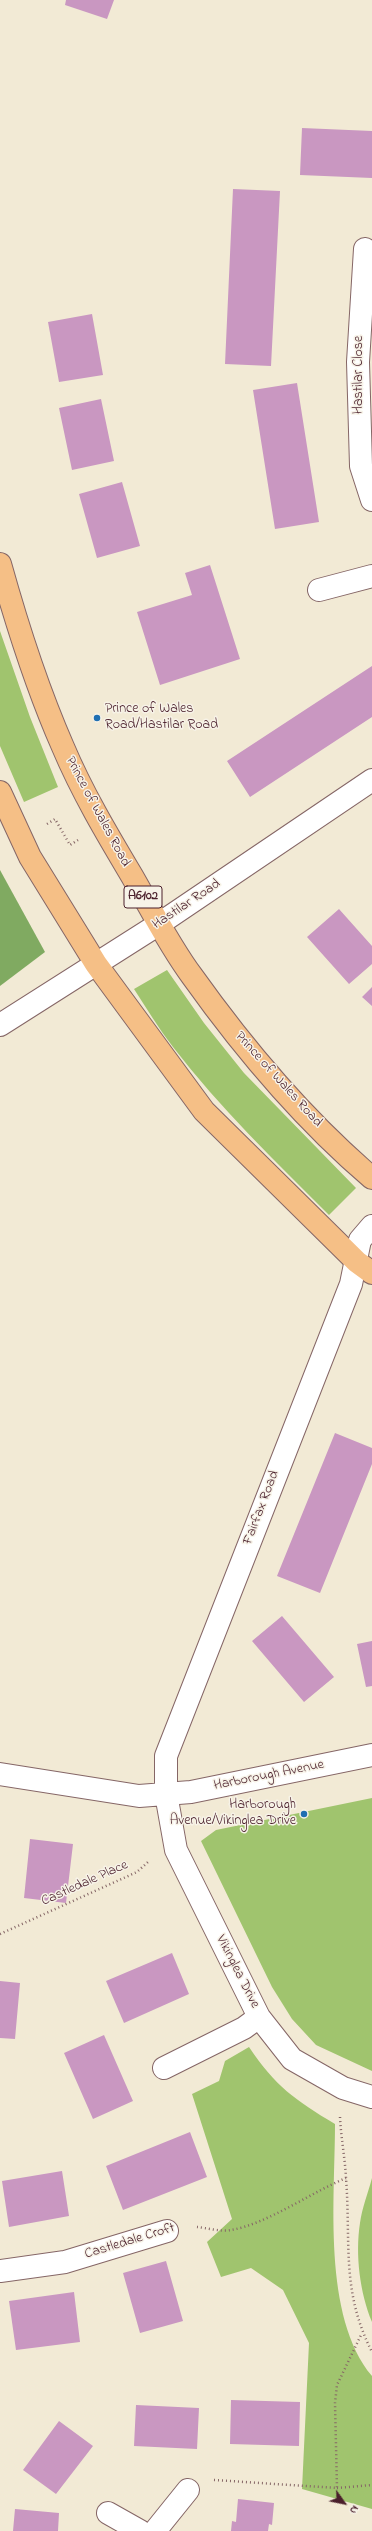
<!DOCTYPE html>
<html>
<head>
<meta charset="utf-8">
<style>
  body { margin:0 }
  #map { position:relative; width:372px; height:2531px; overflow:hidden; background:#f2ead5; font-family:"Indie Flower",sans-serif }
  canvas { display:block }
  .north { position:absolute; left:324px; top:2483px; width:40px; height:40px; -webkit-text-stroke:3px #f7f3e8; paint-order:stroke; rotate:123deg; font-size:11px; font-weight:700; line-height:16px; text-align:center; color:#4a1f2b }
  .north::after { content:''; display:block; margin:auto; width:14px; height:18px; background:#4a1f2b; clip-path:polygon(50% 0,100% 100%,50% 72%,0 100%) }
</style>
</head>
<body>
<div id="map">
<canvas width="372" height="2531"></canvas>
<div class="north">N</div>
</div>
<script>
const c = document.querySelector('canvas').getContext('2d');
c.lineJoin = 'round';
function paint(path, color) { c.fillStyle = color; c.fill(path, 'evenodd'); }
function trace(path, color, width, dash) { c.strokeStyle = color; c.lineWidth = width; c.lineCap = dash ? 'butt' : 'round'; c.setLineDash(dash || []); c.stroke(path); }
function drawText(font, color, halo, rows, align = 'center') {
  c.font = font + ' "Indie Flower",sans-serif'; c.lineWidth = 3; c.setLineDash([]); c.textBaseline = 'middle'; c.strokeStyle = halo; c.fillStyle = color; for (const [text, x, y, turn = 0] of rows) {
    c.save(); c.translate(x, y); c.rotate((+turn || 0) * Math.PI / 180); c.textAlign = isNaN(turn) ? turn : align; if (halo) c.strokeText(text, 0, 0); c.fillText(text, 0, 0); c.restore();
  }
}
const green = new Path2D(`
  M 0,631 L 30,717 L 58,787 L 24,802 L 0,746 Z
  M 167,970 L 204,1023 L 244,1073 L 356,1188 L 329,1215 C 275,1161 220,1108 173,1047 C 159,1029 147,1009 134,989 Z
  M 372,1798 L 372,2071 L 316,2045 L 292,2019 L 272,1987 L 201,1841 L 216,1830 Z
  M 249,2047 C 275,2086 295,2100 335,2124 C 335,2198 322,2316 372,2376 L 372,2509 L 302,2489 L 309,2343 L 283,2290 L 251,2268 L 221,2277 L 207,2242 L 232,2219 L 192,2094 L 219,2081 L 225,2061 Z
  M 372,2178 L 372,2322 C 360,2293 355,2255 360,2223 C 362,2208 368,2193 372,2178 Z`);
const forest = new Path2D(`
  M 0,870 L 45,952 L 0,986 Z`);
const building = new Path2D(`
  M 66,0 L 114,0 L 107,19 L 65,5 Z
  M 302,128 L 372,131 L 372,178 L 300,175 Z
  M 233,189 L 280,191 L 271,366 L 225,364 Z
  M 92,314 L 103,375 L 59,382 L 48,322 Z
  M 297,383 L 319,522 L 275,529 L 253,390 Z
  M 101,399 L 114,461 L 72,470 L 59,408 Z
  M 122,482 L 140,546 L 97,558 L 79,494 Z
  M 210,565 L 240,659 L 160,685 L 137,612 L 192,595 L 185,573 Z
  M 372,666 L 372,717 L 250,797 L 227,761 Z
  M 339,909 L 372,946 L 372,964 L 349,984 L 307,937 Z
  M 372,987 L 372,1006 L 362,997 Z
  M 335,1433 L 372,1448 L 372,1464 L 320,1593 L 277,1576 Z
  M 282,1616 L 334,1677 L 304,1702 L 252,1641 Z
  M 372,1641 L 372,1686 L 366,1687 L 357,1644 Z
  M 30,1839 L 73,1844 L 66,1903 L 24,1898 Z
  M 172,1953 L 189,1994 L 124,2023 L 106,1981 Z
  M 0,1981 L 20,1983 L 15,2039 L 0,2038 Z
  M 104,2035 L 133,2101 L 93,2119 L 64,2053 Z
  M 190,2132 L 207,2177 L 123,2210 L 106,2166 Z
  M 62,2171 L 69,2216 L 9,2227 L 2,2181 Z
  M 166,2261 L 183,2321 L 140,2333 L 123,2273 Z
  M 74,2292 L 80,2342 L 16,2350 L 9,2301 Z
  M 231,2400 L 300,2402 L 299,2446 L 230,2444 Z
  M 136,2405 L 199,2408 L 197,2449 L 134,2446 Z
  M 59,2421 L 93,2446 L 56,2494 L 23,2470 Z
  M 238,2499 L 274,2503 L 272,2525 L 269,2524 L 268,2531 L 231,2531 L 232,2521 L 236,2522 Z
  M 15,2509 L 59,2513 L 58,2531 L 13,2531 Z`);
const path = new Path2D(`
  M 47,824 L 55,819 L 70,845 L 78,840
  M 0,1934 L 137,1872 L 148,1862
  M 340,2117 C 341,2138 345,2158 346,2178 C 351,2244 341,2291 372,2352
  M 197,2227 C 207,2228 221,2232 231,2230 C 267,2224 310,2193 346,2178
  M 214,2480 L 337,2488 L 335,2403 L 337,2385 L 362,2333
  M 337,2488 L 372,2485`);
const minor = new Path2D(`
  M 365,249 L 358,362 L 361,466 L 372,500
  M 319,590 L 372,576
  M 0,1025 L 159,924 L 372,780
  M 372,1226 L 360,1240 L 351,1284 L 166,1756 L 166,1794 L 176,1850 L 259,2017 L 292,2059 L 343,2088 L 372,2097
  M 0,1774 L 139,1796 L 191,1792 L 372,1755
  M 164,2068 L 244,2028 L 259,2017
  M 0,2271 L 65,2262 L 167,2231
  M 108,2513 L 140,2531
  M 155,2531 L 188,2490`);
const highway = new Path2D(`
  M 0,564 C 17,625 37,688 63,747 C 82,792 107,834 132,876 C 151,909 169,945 192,976 C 244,1049 304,1120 372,1178
  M 0,792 L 30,857 L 96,964 L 204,1111 L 357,1262 L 372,1273`);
const markers = [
  [97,718,4,"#1f6fb2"],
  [304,1814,4,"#1f6fb2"]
];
const shields = [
  [143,897,38]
];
const shieldNames = [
  ["A6102",143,897]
];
const streetNames = [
  ["Hastilar Close",360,375,-90],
  ["Prince of Wales Road",97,812,62],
  ["Hastilar Road",187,905,-34],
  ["Prince of Wales Road",278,1080,48],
  ["Fairfax Road",262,1508,-69],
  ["Harborough Avenue",269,1776,-11],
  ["Castledale Place",85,1884,-24],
  ["Vikinglea Drive",237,1972,63],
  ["Castledale Croft",130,2242,-17]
];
const poiNames = [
  ["Prince of Wales",105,710],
  ["Road/Hastilar Road",105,726],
  ["Harborough",296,1806,"right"],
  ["Avenue/Vikinglea Drive",296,1822,"right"]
];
paint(green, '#a0c46e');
paint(forest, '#80aa61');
paint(building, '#c997c1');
trace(minor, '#856666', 24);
trace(highway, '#856666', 24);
trace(path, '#856666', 2.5, [1, 3]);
trace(minor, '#fff', 22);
trace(highway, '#f5bf86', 22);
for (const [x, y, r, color] of markers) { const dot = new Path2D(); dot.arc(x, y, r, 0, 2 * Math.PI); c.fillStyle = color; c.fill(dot); trace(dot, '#f7f3e8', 1.5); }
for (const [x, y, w] of shields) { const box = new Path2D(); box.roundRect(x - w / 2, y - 11, w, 22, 3); c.fillStyle = '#f7f3e8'; c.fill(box); trace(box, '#4a1f2b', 1); }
drawText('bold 13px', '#4a1f2b', null, shieldNames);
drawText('14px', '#4a1f2b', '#f7f3e8', streetNames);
drawText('14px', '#4a1f2b', '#f7f3e8', poiNames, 'left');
</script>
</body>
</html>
